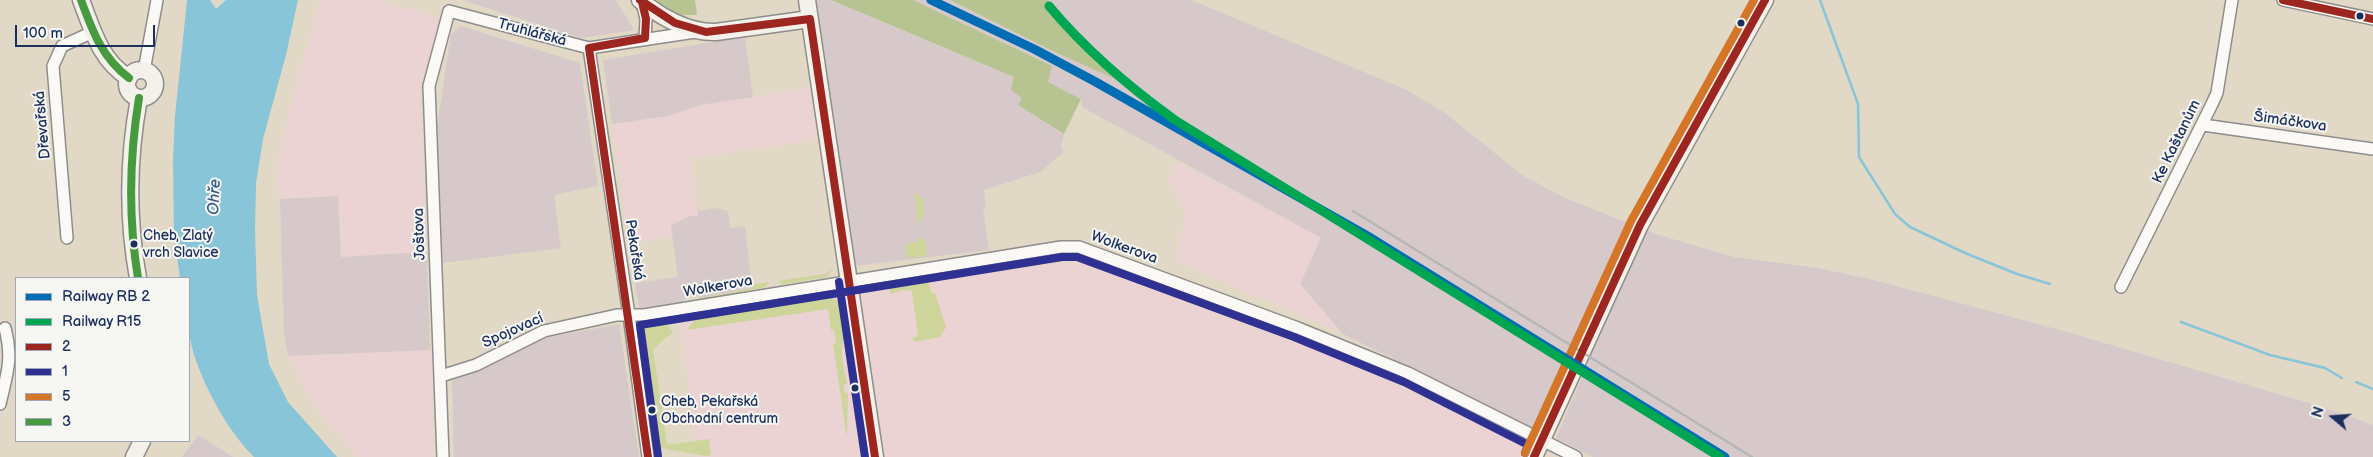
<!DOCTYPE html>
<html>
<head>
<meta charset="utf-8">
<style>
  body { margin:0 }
  #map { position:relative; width:2373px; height:457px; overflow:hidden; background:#e1d8c5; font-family:"Balsamiq Sans",sans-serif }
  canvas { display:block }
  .legend { position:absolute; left:15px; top:277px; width:175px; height:165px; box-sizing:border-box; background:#f6f6f2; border:1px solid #9ea6b7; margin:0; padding:6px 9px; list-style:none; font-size:15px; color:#1b2f5e }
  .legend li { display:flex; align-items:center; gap:10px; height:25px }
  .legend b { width:25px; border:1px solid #9ea6b7 }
  .north { position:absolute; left:2308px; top:392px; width:50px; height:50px; -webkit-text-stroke:4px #f6f6f2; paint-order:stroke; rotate:288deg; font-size:14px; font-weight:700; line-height:20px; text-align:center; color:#1b2f5e }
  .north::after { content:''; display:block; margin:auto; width:18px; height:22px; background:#1b2f5e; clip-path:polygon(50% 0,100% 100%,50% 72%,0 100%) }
  .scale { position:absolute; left:15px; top:25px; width:140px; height:22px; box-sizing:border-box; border:2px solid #1b2f5e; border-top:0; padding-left:6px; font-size:15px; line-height:18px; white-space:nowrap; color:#1b2f5e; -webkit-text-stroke:4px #f6f6f2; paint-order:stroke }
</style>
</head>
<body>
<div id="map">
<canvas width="2373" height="457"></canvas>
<ul class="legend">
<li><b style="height:6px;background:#006db5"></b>Railway RB 2</li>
<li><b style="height:6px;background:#00a651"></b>Railway R15</li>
<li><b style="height:6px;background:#9e2621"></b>2</li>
<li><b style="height:6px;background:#2e3092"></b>1</li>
<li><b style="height:6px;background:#d47528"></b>5</li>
<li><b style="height:6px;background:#459b3e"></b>3</li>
</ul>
<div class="north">N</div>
<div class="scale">100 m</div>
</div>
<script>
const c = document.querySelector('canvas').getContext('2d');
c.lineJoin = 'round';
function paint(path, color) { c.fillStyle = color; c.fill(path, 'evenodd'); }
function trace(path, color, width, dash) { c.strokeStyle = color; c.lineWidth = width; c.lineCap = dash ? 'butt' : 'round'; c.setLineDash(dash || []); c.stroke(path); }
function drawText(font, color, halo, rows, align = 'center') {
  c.font = font + ' "Balsamiq Sans",sans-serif'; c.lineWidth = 4; c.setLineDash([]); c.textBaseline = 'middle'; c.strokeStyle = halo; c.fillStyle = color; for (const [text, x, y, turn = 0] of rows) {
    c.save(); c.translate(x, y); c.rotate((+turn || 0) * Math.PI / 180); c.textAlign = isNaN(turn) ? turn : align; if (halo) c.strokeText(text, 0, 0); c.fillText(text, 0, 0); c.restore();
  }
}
const built = new Path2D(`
  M 320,0 L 377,0 L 437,17 L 440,22 L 420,89 L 427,260 L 406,253 L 341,257 L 338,196 L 280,199 L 276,183 L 279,156 L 291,103 Z
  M 809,88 L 817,139 L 691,159 L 698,216 L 690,216 L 671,225 L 672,237 L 629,244 L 612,124 L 669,116 L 699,105 Z
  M 1176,161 L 1323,236 L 1300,284 L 1343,334 L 1176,261 L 1186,212 L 1168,178 Z
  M 1077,261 L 1381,367 L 1534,441 L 1527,457 L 697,457 L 681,323 L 861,289 Z
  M 430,350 L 434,457 L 358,457 L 317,410 L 288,356 Z`);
const industrial = new Path2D(`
  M 462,0 L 616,0 L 634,30 L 581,38 Z
  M 815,0 L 831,0 L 857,10 L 882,22 L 1015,77 L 1013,82 L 1023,98 L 1018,105 L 1064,134 L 1061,147 L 1064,152 L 1040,172 L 984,190 L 986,207 L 983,208 L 989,250 L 854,266 Z
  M 913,0 L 950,0 L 1057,53 L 1131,85 L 1075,34 L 1048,0 L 1191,0 L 1407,90 L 1445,113 L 1522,175 L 1563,197 L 1623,221 L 1659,235 L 1734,257 L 1818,268 L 1874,280 L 2060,330 L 2326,408 L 2373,425 L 2373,457 L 1593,457 L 1556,438 L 1582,377 L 1567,364 L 1535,429 L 1343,334 L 1300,284 L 1321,238 L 1082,107 L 1081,99 L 1048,82 L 1051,66 Z
  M 461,26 L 580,63 L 598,186 L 554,195 L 561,248 L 443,263 L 437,127 L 451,34 Z
  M 745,37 L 753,97 L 699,105 L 669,116 L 612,124 L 603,60 Z
  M 338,196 L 341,257 L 406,253 L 419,256 L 427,260 L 430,350 L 288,356 L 284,334 L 280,199 Z
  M 716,208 L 728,211 L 730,228 L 745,226 L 752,288 L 702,298 L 699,296 L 688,297 L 680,303 L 639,309 L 635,283 L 678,277 L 671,225 L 690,216 L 698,216 L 698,211 Z
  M 619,324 L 639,457 L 454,457 L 452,381 L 530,341 Z
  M 198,435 L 233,457 L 182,457 Z`);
const green = new Path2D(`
  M 914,193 L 923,198 L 924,214 L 918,225 Z
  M 917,238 L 921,238 L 925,241 L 927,256 L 907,258 L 905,244 L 917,242 Z
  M 834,268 L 826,277 L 783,284 L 778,281 L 825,274 Z
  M 924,280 L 929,284 L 932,293 L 935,293 L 946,327 L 940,337 L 915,342 L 912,338 L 918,336 L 912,291 L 904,290 L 890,294 L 890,285 Z
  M 769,282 L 765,287 L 701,300 L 697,296 L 702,298 L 752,288 L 751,285 Z
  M 826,297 C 853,298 842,339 842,356 C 843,365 845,375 847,384 L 843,385 L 845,393 L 848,393 L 847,438 L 833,344 L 836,343 L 834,330 L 831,330 L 828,309 L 687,330 L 695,320 Z
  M 664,321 L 673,332 L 653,349 L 667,445 L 709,439 L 711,455 L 705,456 L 661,448 L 656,413 L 659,412 L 658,405 L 655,405 L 643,326 L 646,323 Z
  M 639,322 L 651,403 L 647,405 L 643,392 L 645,386 L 635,327 Z`);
const forest = new Path2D(`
  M 649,0 L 695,0 L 697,15 L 669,15 Z
  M 831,0 L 913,0 L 1052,66 L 1048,82 L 1081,99 L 1064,134 L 1018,105 L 1022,98 L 1011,90 L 1014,77 Z
  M 950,0 L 1048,0 L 1075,34 L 1133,87 L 1057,53 Z`);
const water = new Path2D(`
  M 187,0 L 210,0 L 216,9 L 226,0 L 298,0 L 286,55 L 263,139 L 256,183 L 255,230 L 257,295 L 269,364 L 288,402 L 337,457 L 254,457 C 226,430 194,371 189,332 C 187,315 189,296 189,278 L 180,278 L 174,236 L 173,160 L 175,116 Z`);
const stream = new Path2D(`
  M 1820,0 L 1858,104 L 1859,157 L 1895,214 L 1910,227 L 1965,253 L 2017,274 L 2050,284
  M 2181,322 L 2270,355 L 2325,368 L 2342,378
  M 2356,382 L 2373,389`);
const street = new Path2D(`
  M 2283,0 L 2373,19
  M 642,2 L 646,19 L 645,38
  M 589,48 L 629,315 L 648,457
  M 144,71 L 157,0
  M 2203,125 L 2373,149
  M 67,238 L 53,66 L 62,46 L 93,32
  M 2121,287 L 2212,104 L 2217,93 L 2232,0
  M 441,376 L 476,365 L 544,331 L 617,315 L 644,315 L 1061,247 L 1079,247 L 1298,328 L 1408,373 L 1576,457
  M 0,404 C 7,373 13,360 5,328
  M 443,457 L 429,86 L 449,11 L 589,48 L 695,32`);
const secondary = new Path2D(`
  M 81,0 C 93,31 100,60 129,78
  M 640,0 C 660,17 689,33 716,32 L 810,19
  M 807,0 L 875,457
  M127 84a14 14 0 1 1 28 0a14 14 0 1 1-28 0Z
  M 138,278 C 127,218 128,158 139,98
  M 134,457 L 142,441
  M 1534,457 L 1640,225 L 1765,0`);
const rail = new Path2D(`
  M 1353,211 L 1752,457`);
const bus1 = new Path2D(`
  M 640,0 L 675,23 L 706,32 L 810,19 L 875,457
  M 2283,0 L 2373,19
  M 642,2 L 646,19 L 645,38 L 589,48 L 648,457
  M 1534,457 L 1640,225 L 1765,0`);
const bus2 = new Path2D(`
  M 839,282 L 865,457
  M 658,456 L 640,325 L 1062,257 L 1077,257 L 1294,337 L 1404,382 L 1528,445 L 1525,453`);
const bus3 = new Path2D(`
  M 1525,453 L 1631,221 L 1754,0`);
const bus4 = new Path2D(`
  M 81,0 C 92,30 102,58 129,78
  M 138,278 C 128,217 129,159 139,98`);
const rail1 = new Path2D(`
  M 931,0 L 1034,49 L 1094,81 L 1371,238 L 1725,457`);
const rail2 = new Path2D(`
  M 1049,6 C 1086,50 1129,87 1175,120 L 1720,457`);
const markers = [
  [2360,16,4.5,"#1b2f5e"],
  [1741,23,4.5,"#1b2f5e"],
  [134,244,4.5,"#1b2f5e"],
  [855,388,4.5,"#1b2f5e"],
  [652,410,4.5,"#1b2f5e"]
];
const busNames = [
  ["Cheb, Zlatý",143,236],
  ["vrch Slavice",143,253],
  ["Cheb, Pekařská",661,402],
  ["Obchodní centrum",661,419]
];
const streetNames = [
  ["Truhlářská",532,33,15],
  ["Šimáčkova",2290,122,8],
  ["Dřevařská",43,125,-95],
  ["Ke Kaštanům",2177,142,-64],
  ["Joštova",420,234,-92],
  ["Wolkerova",1124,248,20],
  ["Pekařská",634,250,81],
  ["Wolkerova",718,287,-10],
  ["Spojovací",513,331,-24]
];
const waterNames = [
  ["Ohře",215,197,-87]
];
paint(built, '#ebd3d4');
paint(industrial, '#d7c9ca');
paint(green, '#cdd59a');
paint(forest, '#b7c491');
paint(water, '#88c5d8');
trace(stream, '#88c5d8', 2.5);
trace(street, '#8e8d8b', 14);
trace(secondary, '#8e8d8b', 19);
trace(street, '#faf9f6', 11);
trace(secondary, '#f4f1eb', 16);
trace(rail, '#b5b6b8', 2.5);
trace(bus1, '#9e2621', 8);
trace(bus2, '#2e3092', 8);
trace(bus3, '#d47528', 8);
trace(bus4, '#459b3e', 8);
trace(rail1, '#006db5', 9);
trace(rail2, '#00a651', 9);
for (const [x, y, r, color] of markers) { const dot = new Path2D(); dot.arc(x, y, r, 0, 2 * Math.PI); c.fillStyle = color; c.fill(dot); trace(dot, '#f6f6f2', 2); }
drawText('14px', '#1b2f5e', '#f6f6f2', busNames, 'left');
drawText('15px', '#1b2f5e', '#f6f6f2', streetNames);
drawText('italic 16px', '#305a85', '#f6f6f2', waterNames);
</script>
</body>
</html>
